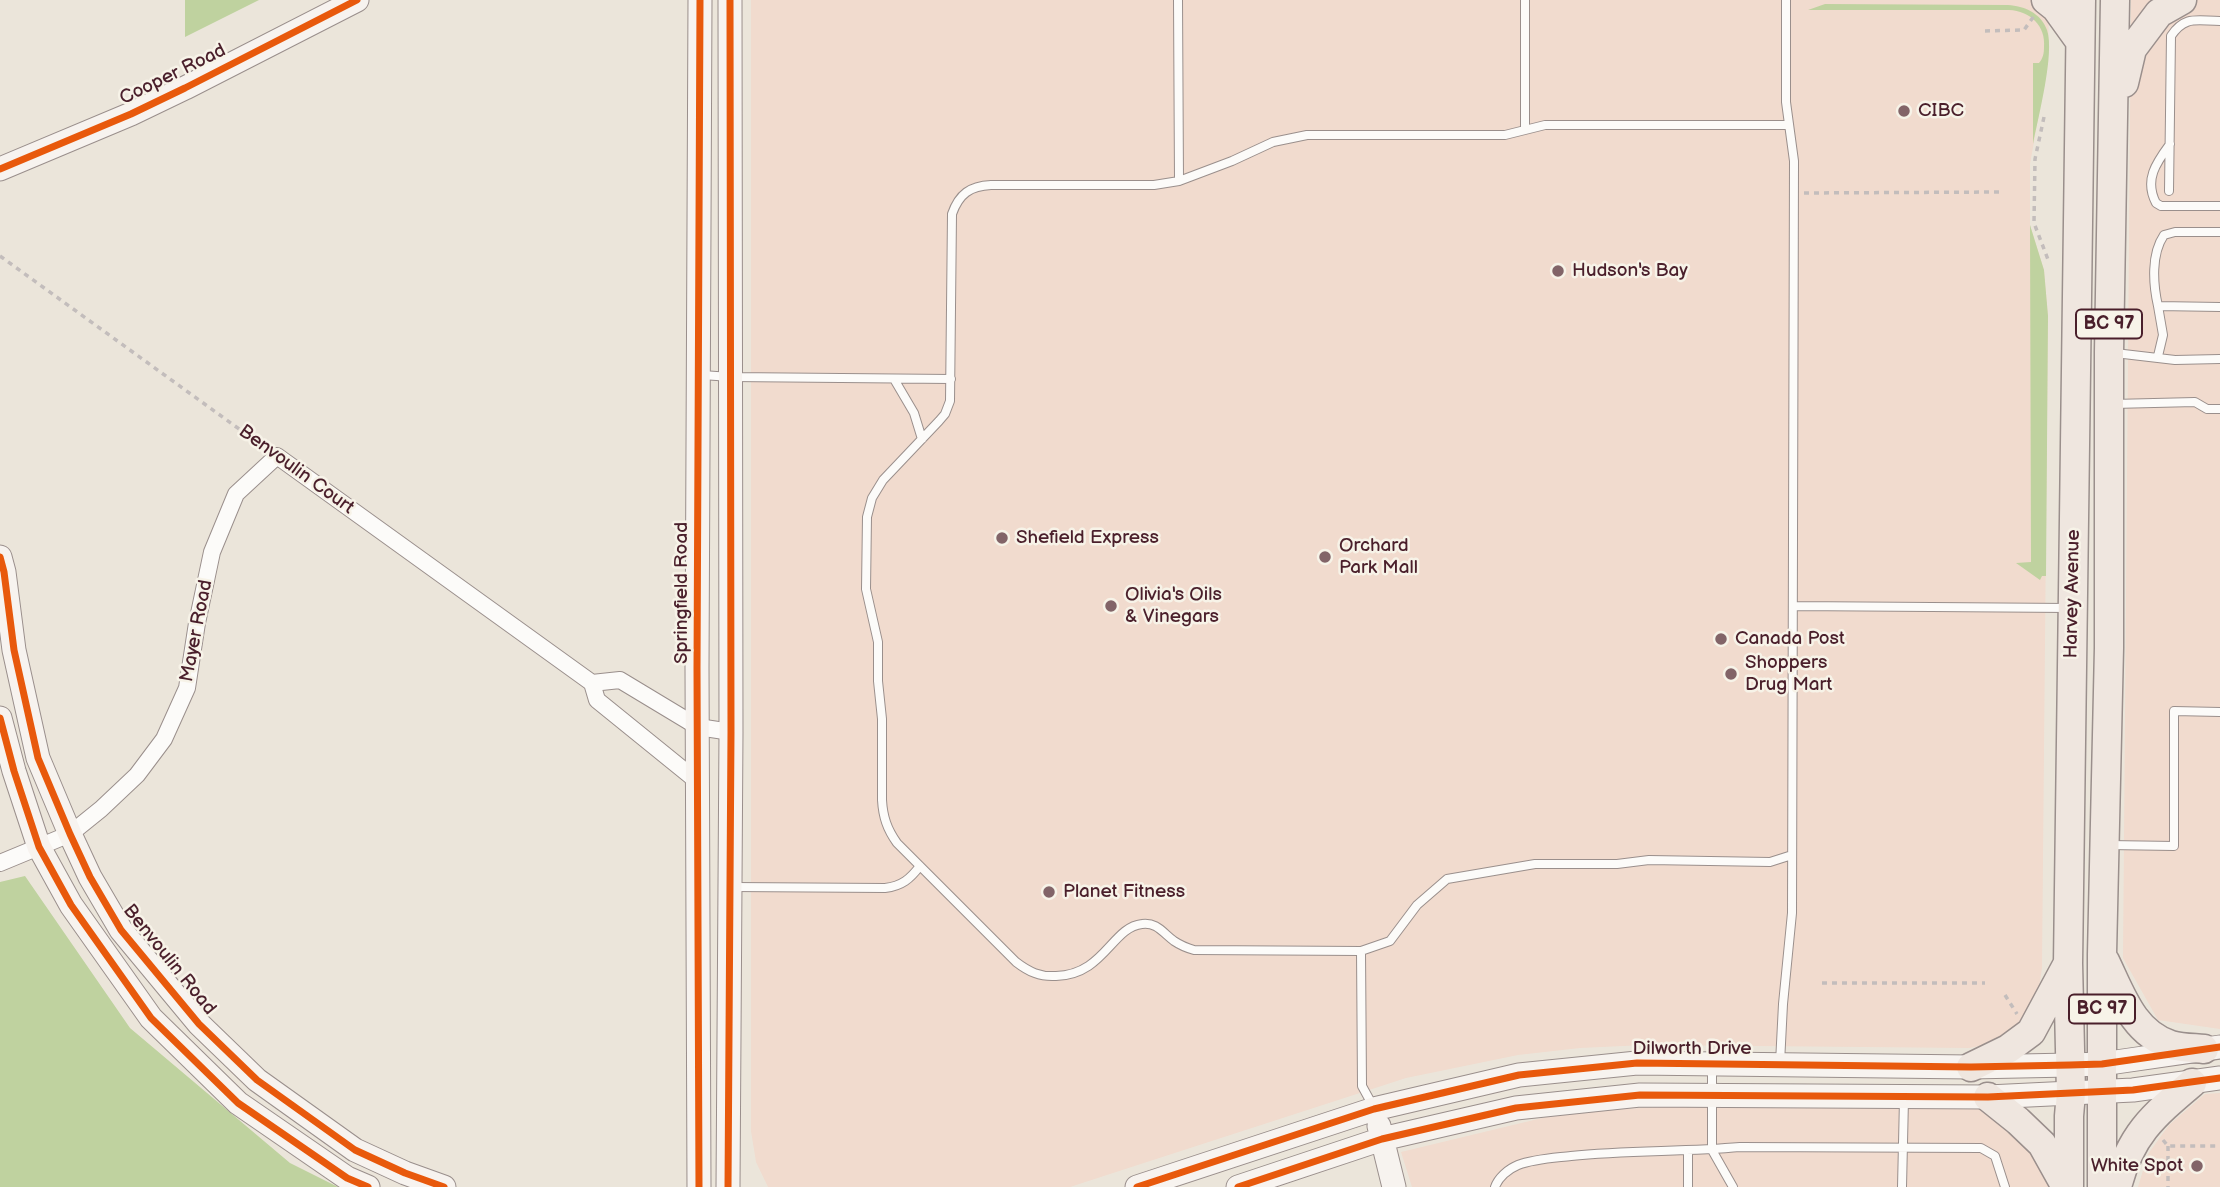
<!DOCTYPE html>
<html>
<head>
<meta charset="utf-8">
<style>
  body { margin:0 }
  canvas { display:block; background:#ebe5da }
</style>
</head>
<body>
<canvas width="2220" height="1187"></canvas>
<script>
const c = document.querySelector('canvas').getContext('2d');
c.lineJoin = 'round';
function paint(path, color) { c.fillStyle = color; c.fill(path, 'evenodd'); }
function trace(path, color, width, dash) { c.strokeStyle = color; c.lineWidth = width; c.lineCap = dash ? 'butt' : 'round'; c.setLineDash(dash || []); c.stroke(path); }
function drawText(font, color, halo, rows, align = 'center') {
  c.font = font + ' "Balsamiq Sans",sans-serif'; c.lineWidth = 5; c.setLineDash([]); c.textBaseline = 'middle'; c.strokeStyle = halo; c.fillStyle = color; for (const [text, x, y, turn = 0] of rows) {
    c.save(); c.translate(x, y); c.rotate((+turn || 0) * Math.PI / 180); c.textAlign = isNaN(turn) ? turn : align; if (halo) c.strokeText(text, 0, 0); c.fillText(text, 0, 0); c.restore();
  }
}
const built = new Path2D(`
  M 751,0 L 2049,0 L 2048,63 L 2030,164 L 2030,225 L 2044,270 L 2048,316 L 2042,968 L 2039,988 L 2022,1020 L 2003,1036 L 1987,1044 L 1970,1048 L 1645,1045 L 1580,1048 L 1518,1055 L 1406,1078 L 1070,1187 L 768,1187 L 756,1162 L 751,1131 Z
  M 2131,0 L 2220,0 L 2220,1029 L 2158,1020 L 2123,958 Z
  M 2220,1093 L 2220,1187 L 2138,1187 L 2148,1154 L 2169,1125 L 2205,1094 Z
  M 1718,1104 L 1991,1106 L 2037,1146 L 2050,1187 L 1412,1187 L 1401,1152 L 1567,1112 Z`);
const green = new Path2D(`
  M 185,0 L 259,0 L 185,37 Z
  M 1825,4 L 2008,5 C 2024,6 2041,13 2047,30 C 2055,53 2038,118 2033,144 L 2033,63 L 2039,63 C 2043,58 2044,54 2044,47 C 2046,26 2030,11 2009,10 L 1808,10 Z
  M 2030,225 L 2044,270 L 2048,316 L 2046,576 L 2042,576 L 2040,580 L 2016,563 L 2031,562 Z
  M 25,876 L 130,1028 L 290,1163 L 338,1187 L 0,1187 L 0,882 Z`);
const path = new Path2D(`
  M 1985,31 L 2024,30 L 2034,16
  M 2044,117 L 2035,159 L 2034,223 L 2049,262
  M 1804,193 L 2000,192
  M 0,256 L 264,447
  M 1822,983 L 1985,983
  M 2005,995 L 2017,1014
  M 2163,1140 L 2168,1146 L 2220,1146
  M 2168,1146 L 2168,1187`);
const lane = new Path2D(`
  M 1178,0 L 1179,181
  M 1525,0 L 1525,130
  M 1789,125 L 1545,125 L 1505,135 L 1307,135 L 1273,142 L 1232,161 L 1179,181 L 1154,185 L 991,185 C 970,186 959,194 952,214 L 950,401 L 945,414 L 939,421 L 883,480 L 872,498 L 867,517 L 866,589 L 878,642 L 878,681 L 882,719 L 882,800 C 883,817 887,829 897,843 L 1016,962 C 1029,972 1040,977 1056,976 C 1104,975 1112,927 1142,924 C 1157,922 1163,933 1174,941 C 1180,945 1187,948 1194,950 L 1361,951 L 1390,941 L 1417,905 L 1447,879 L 1535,864 L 1617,864 L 1649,860 L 1770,862 L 1792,855
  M 2170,144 C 2156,163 2144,180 2156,203 L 2161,206 L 2220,206
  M 2169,191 L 2171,36 C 2185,15 2197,21 2220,21
  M 2158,306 C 2153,284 2151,254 2164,235 L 2175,232 L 2220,232
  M 2115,353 L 2175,360 L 2220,359
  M 2158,356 L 2163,335 L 2158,306 L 2220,307
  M 702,375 L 731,377 L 951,379
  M 894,379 L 914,413 L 922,439
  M 2113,404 L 2195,402 L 2207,409 L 2220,409
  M 1793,606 L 2070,608
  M 2109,845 L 2174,846 L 2174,711 L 2220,712
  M 732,887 L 885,888 C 902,886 910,879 920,866
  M 1361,951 L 1362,1086 L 1373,1106
  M 1780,1063 L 1783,1004 L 1792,913 L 1794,161 L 1786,102 L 1786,0
  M 1712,1066 L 1712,1150 L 1733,1187
  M 1495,1187 C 1498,1178 1508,1169 1518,1165 C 1534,1159 1554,1158 1571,1156 C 1628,1150 1684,1152 1740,1147 L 1981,1148 L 1995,1156 L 2005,1187
  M 1688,1187 L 1688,1151
  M 1902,1187 L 1904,1099`);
const street = new Path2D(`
  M 592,683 L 620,680 L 698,727 L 731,732
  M 0,863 L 70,834 L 101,809 L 137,775 L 164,739 L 187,688 L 197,623 L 212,552 L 236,494 L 277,456 L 592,683 L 597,700 L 697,781`);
const secondary = new Path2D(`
  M 0,169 L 131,114 L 185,88 L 357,0
  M 0,557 L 4,572 L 14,650 L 38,758 L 70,834 L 90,877 L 121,930 L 199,1024 L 257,1080 L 355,1150 L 405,1173 L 444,1187
  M 0,718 L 14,771 L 39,847 L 71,905 L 151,1018 L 238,1103 L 347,1178 L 368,1187
  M 1379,1126 L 1394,1187
  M 699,1187 L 697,667 L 700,0
  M 728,1187 L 731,732 L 730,0
  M 1137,1187 L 1374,1109 L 1519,1075 L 1637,1063 L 1971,1067 L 2070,1065 L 2102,1064 L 2220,1047
  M 1238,1187 L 1382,1139 L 1516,1108 L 1640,1095 L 1988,1097 L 2133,1090 L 2220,1078`);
const highway = new Path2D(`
  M 2046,0 L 2056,8 L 2079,40
  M 2124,83 L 2132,49 L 2159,13 L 2182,0
  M 2105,961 C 2121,994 2133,1033 2171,1045 C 2181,1048 2194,1048 2204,1049
  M 1971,1067 L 2008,1049 L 2031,1032 L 2067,965
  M 1988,1097 L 2018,1121 L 2042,1144 L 2066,1187
  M 2069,1187 L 2069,1116 L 2071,1093 L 2068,963 L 2081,0
  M 2102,1187 L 2102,954 L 2109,648 L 2109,352 L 2115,0
  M 2117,1187 C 2130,1135 2153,1116 2192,1083`);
const cycleway = new Path2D(`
  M 0,169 L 131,114 L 185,88 L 357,0
  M 0,557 L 4,572 L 14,650 L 38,758 L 70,834 L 90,877 L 121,930 L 199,1024 L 257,1080 L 355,1150 L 405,1173 L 444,1187
  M 0,718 L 14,771 L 39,847 L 71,905 L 151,1018 L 238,1103 L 347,1178 L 368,1187
  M 699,1187 L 697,667 L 700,0
  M 728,1187 L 731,732 L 730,0
  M 1137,1187 L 1374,1109 L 1519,1075 L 1637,1063 L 1971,1067 L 2070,1065 L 2102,1064 L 2220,1047
  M 1238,1187 L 1382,1139 L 1516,1108 L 1640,1095 L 1988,1097 L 2133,1090 L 2220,1078`);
const markers = [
  [1904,111,7,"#826468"],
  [1558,271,7,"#826468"],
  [1002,538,7,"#826468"],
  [1325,557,7,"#826468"],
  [1111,606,7,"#826468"],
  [1721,639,7,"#826468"],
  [1731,674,7,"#826468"],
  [1049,892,7,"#826468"],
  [2197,1166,7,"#826468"]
];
const shields = [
  [2109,324,66],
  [2102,1009,66]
];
const shieldNames = [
  ["BC 97",2109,324],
  ["BC 97",2102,1009]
];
const streetNames = [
  ["Cooper Road",173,75,-26],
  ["Benvoulin Court",296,470,36],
  ["Springfield Road",682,593,-90],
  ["Harvey Avenue",2073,594,-89],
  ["Mayer Road",197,631,-79],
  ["Benvoulin Road",169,960,51],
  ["Dilworth Drive",1692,1049]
];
const poiNames = [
  ["CIBC",1918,111],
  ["Hudson's Bay",1572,271],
  ["Shefield Express",1016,538],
  ["Orchard",1339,546],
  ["Park Mall",1339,568],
  ["Olivia's Oils",1125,595],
  ["& Vinegars",1125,617],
  ["Canada Post",1735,639],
  ["Shoppers",1745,663],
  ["Drug Mart",1745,685],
  ["Planet Fitness",1063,892],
  ["White Spot",2183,1166,"right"]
];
paint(built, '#f1dbce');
paint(green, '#bfd29f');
trace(lane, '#9a8f8c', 10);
trace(street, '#9a8f8c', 18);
trace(secondary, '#9a8f8c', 25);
trace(highway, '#9a8f8c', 31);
trace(path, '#c3bdbc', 3.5, [5, 5]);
trace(lane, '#fcfbf9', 8);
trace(street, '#fcfbf9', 16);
trace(secondary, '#f7f3ef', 23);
trace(highway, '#efe6df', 28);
trace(cycleway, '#e8590c', 7);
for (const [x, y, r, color] of markers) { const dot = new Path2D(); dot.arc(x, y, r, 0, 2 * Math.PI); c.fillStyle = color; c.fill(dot); trace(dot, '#f7f3e8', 2.5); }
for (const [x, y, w] of shields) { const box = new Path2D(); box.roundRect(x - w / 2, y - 14.5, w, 29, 5); c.fillStyle = '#f7f3e8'; c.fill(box); trace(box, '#4a1f2b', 2); }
drawText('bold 18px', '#4a1f2b', null, shieldNames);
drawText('19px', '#4a1f2b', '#f7f3e8', streetNames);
drawText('19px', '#4a1f2b', '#f7f3e8', poiNames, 'left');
</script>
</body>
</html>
